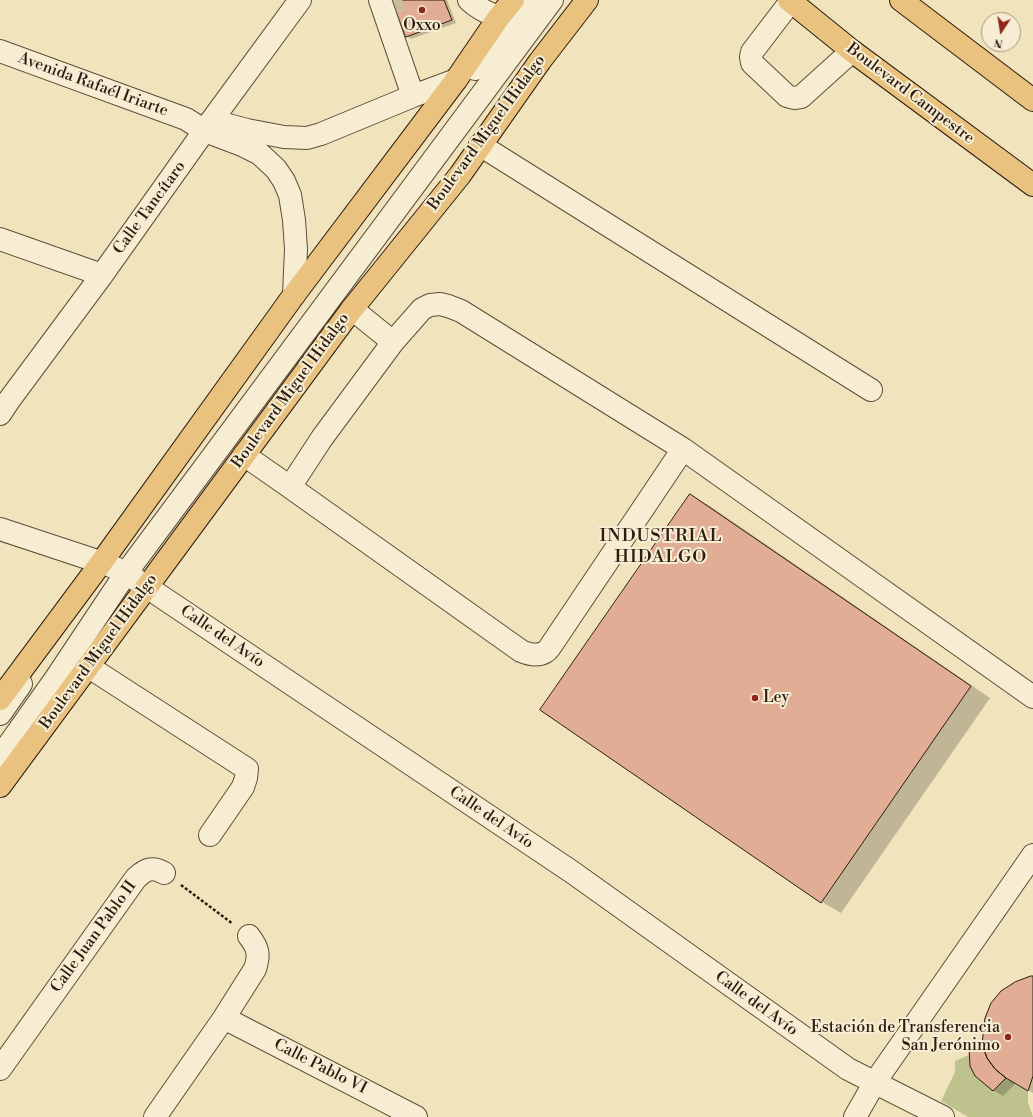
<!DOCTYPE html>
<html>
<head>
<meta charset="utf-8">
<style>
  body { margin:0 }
  #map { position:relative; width:1033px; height:1117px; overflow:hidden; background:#f1e4bc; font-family:"Libre Bodoni",serif }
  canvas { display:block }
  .north { position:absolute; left:981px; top:12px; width:40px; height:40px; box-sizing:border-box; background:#f6edd3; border:1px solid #a69985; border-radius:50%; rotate:192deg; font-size:11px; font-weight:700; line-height:16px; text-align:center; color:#2d1c10 }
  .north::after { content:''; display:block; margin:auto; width:14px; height:18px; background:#8f2418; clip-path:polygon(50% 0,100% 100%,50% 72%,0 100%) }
</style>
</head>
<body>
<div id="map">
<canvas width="1033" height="1117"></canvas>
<div class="north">N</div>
</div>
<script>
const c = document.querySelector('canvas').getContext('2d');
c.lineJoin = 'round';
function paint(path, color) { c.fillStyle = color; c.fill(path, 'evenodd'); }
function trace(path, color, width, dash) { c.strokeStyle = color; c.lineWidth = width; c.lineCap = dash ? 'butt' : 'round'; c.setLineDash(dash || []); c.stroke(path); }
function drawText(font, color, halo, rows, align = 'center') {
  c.font = font + ' "Libre Bodoni",serif'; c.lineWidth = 4; c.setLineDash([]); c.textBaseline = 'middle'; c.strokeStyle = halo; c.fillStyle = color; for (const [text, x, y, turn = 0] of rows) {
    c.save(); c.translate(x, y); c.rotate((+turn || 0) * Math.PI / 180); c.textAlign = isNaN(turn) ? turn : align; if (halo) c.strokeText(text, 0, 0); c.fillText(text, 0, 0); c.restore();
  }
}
const green = new Path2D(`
  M 969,1055 L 970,1066 L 1005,1077 L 1028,1091 L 1028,1102 L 1033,1117 L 968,1117 L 941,1101 L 955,1072 L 955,1061 Z`);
const shadow = new Path2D(`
  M 393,0 L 447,0 L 456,23 L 411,39 L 407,36 Z
  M 690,495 L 710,506 L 990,698 L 841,913 L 822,902 Z
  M 1033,977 L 1033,1093 L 1016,1083 L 1003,1096 L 993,1090 L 983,1044 Z`);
const building = new Path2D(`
  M 392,0 L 444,0 L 452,20 L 406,37 Z
  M 690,494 L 971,686 L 821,903 L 540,710 Z
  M 1031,976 L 1033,976 L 1033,1076 L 1028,1091 L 1006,1078 L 995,1069 L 987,1058 L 982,1044 L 985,1018 L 991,1003 L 1001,991 L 1015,982 Z
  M 982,1044 L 987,1058 L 995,1069 L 1006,1078 L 993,1091 L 975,1076 L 970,1066 L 969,1047 Z`);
const minorTunnel = new Path2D(`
  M 393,3 L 402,0`);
const path = new Path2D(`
  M 181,885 L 233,924`);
const minor = new Path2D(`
  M 380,0 L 413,96
  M 469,0 C 478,9 487,13 499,17
  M 791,1 L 752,52 L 751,57 L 752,63 L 787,96 L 794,98 L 801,97 L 852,51
  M 0,51 L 186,119 L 205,131 L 242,145 L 260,154 L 276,169 L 284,181 L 290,195 L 294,220 L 296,249 L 294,295
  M 475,69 L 527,0
  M 217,122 L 247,130 L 284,137 L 307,138 L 321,134 L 413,96 L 456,80
  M 480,145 L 871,390
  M 0,239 L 102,275
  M 352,309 L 393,342
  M 0,414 L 10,399 L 102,275 L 212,120 L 300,0
  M 683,449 L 552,644 C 550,647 548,651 545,652 C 537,657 528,654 521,651 L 290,487 L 322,438 L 393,342 L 422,309 L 430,305 L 440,304 L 448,306 L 461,311 L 683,449 L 1033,697
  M 244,455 L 290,487
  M 0,529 L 109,565 L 126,573 L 572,872 L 848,1069 L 943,1117
  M 89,667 L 247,769 L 246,778 L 243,787 L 210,835
  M 0,714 L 21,684
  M 0,757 L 56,678 L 126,573 L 552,0
  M 224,1018 L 416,1117
  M 0,1069 L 136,878 C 146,869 152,866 164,873
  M 155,1117 L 224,1018 L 255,969 C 260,954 258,948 249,936
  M 855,1117 L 875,1082 L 1033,855`);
const major = new Path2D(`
  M 789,0 L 852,51 L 1033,185
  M 901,0 L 1033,100
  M 0,699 L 101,563 L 294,295 L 456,80 L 499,17 L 513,0
  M 0,786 L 352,309 L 460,175 L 540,61 L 587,0`);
const markers = [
  [422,10,4,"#8f2418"],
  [755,698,4,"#8f2418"],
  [1008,1037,4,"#8f2418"]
];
const poiNames = [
  ["Oxxo",422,26],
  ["Ley",763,698,"left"],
  ["Estación de Transferencia",1000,1028,"right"],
  ["San Jerónimo",1000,1046,"right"]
];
const streetNames = [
  ["Avenida Rafaél Iriarte",93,85,20],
  ["Boulevard Campestre",910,94,37],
  ["Boulevard Miguel Hidalgo",487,133,-54],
  ["Calle Tancítaro",150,208,-54],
  ["Boulevard Miguel Hidalgo",291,391,-54],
  ["Calle del Avío",222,637,34],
  ["Boulevard Miguel Hidalgo",99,652,-54],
  ["Calle del Avío",491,818,34],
  ["Calle Juan Pablo II",94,937,-54],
  ["Calle del Avío",756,1004,36],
  ["Calle Pablo VI",320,1067,27]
];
const quarterNames = [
  ["INDUSTRIAL",661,537],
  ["HIDALGO",661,558]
];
paint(green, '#bec38e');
paint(shadow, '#0003');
paint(building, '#e2ad95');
trace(building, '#2d1c10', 1);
trace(minorTunnel, '#cabc9a', 22, [22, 11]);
trace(minor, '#5e4e3b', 24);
trace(major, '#2d1c10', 24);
trace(path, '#2d1c10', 2.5, [3, 2]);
trace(minor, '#f6edd3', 22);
trace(major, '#e8c27e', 22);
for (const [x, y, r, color] of markers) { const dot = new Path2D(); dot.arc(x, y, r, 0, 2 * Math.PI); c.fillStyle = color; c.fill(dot); trace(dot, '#f6edd3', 1.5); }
drawText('16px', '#2d1c10', '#f6edd3', poiNames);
drawText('16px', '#2d1c10', '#f6edd3', streetNames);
c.letterSpacing = '1px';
drawText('18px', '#2d1c10', '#f6edd3', quarterNames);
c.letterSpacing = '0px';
</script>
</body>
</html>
